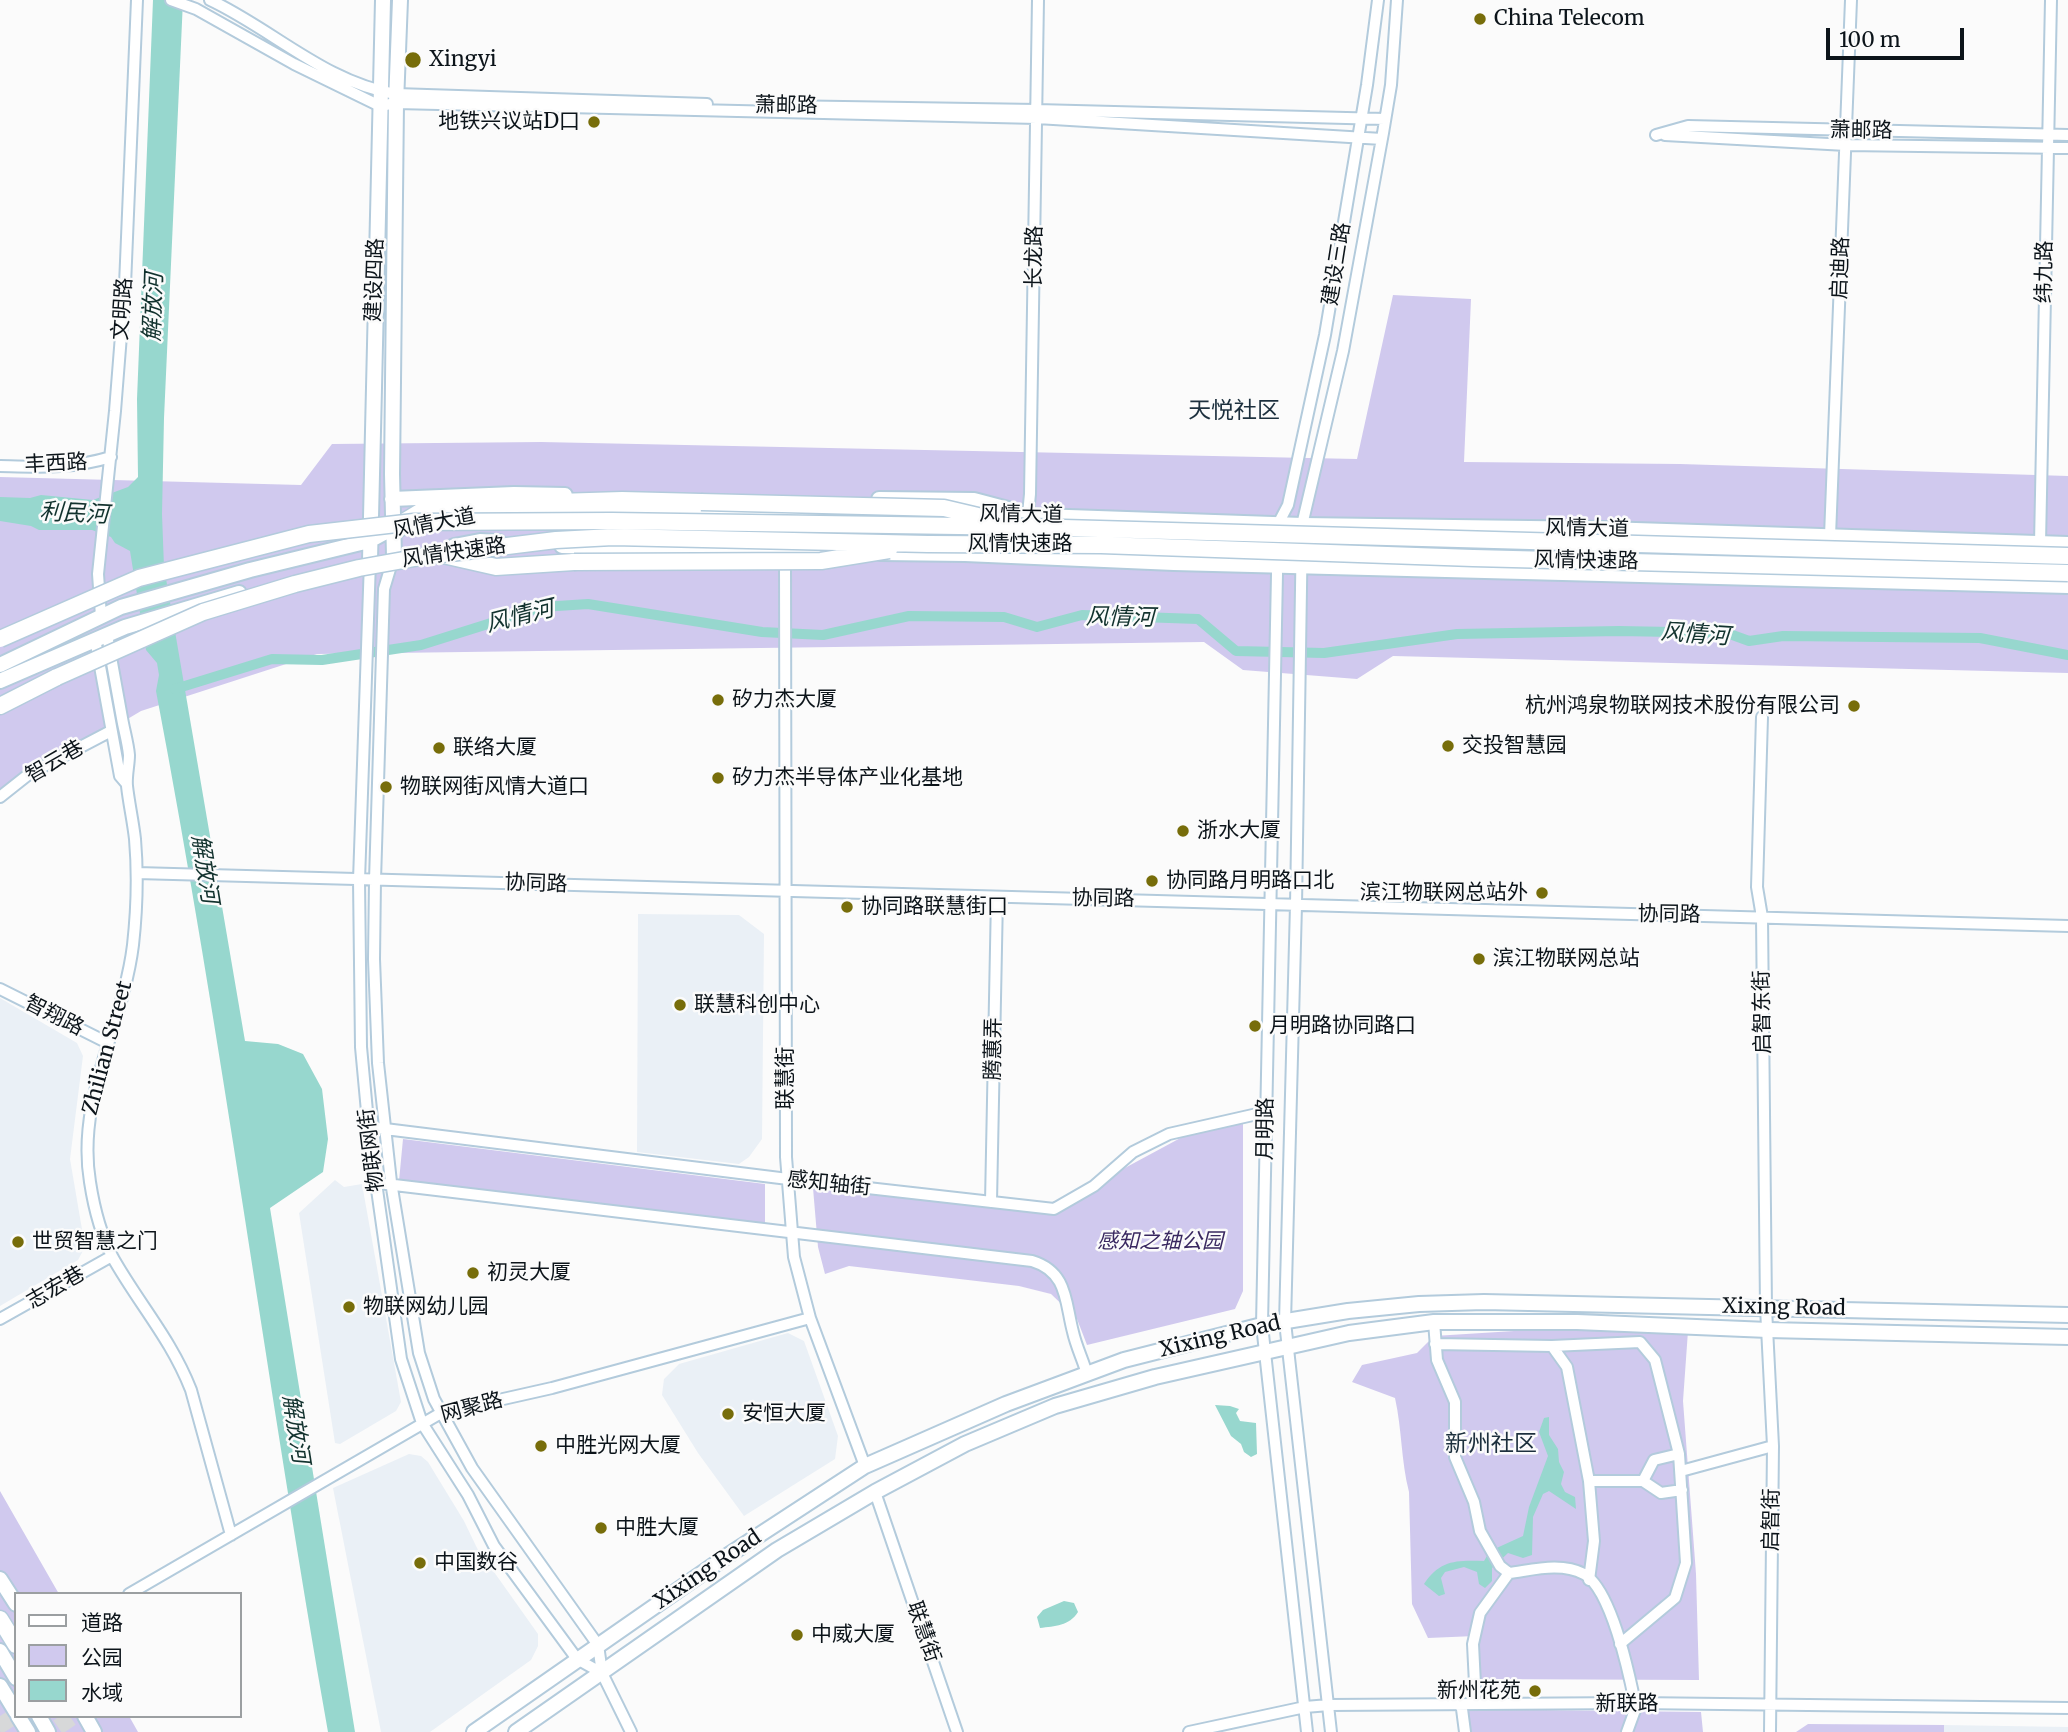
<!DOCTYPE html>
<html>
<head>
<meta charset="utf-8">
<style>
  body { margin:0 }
  #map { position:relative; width:2068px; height:1732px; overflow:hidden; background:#fbfbfb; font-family:Merriweather,"Noto Sans SC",serif }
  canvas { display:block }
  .legend { position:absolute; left:14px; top:1592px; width:228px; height:126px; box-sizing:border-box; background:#fbfbfb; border:2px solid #9b9fa1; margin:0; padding:9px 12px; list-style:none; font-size:21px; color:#0c141a }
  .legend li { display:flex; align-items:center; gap:14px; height:35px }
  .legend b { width:35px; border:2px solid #9b9fa1 }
  .scale { position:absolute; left:1826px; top:28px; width:138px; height:32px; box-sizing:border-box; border:4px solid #0c141a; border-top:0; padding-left:9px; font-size:21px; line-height:24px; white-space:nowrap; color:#0c141a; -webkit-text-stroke:5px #fbfbfb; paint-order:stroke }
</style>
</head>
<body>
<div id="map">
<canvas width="2068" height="1732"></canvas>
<ul class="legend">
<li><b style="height:9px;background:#fff"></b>道路</li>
<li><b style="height:19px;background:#d0c9ee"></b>公园</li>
<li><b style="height:19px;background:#97d7ce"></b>水域</li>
</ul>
<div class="scale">100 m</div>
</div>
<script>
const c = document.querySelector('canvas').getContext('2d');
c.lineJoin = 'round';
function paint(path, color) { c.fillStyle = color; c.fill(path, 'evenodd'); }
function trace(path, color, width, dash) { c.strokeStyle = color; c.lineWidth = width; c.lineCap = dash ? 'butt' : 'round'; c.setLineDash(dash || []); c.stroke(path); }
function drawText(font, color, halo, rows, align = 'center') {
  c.font = font + ' Merriweather,"Noto Sans SC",serif'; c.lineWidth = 5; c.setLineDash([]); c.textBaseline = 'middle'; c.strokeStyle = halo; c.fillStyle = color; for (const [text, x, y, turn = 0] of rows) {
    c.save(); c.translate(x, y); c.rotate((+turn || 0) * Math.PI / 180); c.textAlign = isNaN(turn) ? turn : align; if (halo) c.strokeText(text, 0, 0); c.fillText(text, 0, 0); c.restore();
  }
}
const built = new Path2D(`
  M 638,914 L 739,915 L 764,934 L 762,1139 L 749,1157 L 739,1164 L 637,1152 Z
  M 0,998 L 77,1043 L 83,1056 L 70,1159 L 85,1247 L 78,1260 L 0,1306 Z
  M 335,1180 L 344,1187 L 362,1184 L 401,1402 L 396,1411 L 340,1444 L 335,1443 L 299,1213 Z
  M 788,1333 L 804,1341 L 838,1436 L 835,1459 L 744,1516 L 698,1453 L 662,1395 L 664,1379 L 679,1364 Z
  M 409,1454 L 421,1456 L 428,1462 L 464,1521 L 477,1548 L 538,1634 L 538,1646 L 531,1660 L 430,1732 L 381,1732 L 333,1488 Z
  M 1944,1725 L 2068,1727 L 2068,1732 L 1944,1732 Z`);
const green = new Path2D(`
  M 1393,295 L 1471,299 L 1464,462 L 1680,464 L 2068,476 L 2068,673 L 1393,656 L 1357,679 L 1243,670 L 1204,642 L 317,654 L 141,711 L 0,795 L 0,477 L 301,485 L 332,444 L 541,442 L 1357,459 Z
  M 1243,1124 L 1243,1291 L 1235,1309 L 1087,1345 L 1077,1319 L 1051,1294 L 1019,1286 L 849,1266 L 825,1274 L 818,1247 L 813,1188 L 825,1187 L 993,1196 L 1058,1204 L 1199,1128 Z
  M 403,1139 L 765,1184 L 765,1224 L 399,1181 Z
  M 1514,1331 L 1688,1331 L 1683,1401 L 1696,1574 L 1699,1680 L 1475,1679 L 1475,1636 L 1428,1638 L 1412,1604 L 1409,1492 C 1401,1461 1402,1429 1395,1398 L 1352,1382 L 1362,1365 L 1417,1353 L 1434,1336 Z
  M 0,1491 L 59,1594 L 16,1594 L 16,1716 L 129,1716 L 138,1732 L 0,1732 Z
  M 1462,1709 L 1701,1712 L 1703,1732 L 1465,1732 Z
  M 1808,1724 L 1944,1725 L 1944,1732 L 1796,1732 Z`);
const water = new Path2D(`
  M 153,0 L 183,0 L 164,418 L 162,514 L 164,567 L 245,1041 L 278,1044 L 303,1054 L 322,1089 L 328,1139 L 323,1172 L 270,1208 L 355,1732 L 328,1732 C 267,1386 222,1037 156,691 L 159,675 L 157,663 L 146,650 L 130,551 L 115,543 L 111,537 L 92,530 L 39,530 L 31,526 L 0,521 L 0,497 L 30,498 L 41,495 L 93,500 L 128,487 L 138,477 L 137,399 Z
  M 1215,1405 L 1230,1406 L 1239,1409 L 1236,1413 L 1240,1421 L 1256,1423 L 1257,1454 L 1251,1457 L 1244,1452 L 1241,1444 L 1231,1436 Z
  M 1549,1417 L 1549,1435 L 1558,1449 L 1559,1462 L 1564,1472 L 1561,1484 L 1565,1492 L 1575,1497 L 1576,1509 L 1549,1491 L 1543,1494 L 1533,1517 L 1532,1555 L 1523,1558 L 1508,1553 L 1492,1568 L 1492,1581 L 1485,1588 L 1479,1584 L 1477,1572 L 1464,1567 L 1445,1572 L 1441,1578 L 1445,1594 L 1439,1596 L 1424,1584 C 1440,1560 1456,1560 1484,1561 L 1490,1551 L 1523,1536 L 1529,1507 L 1548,1456 L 1539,1432 L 1544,1418 Z
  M 1064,1601 L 1074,1603 L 1078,1612 C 1069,1626 1055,1626 1040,1628 L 1037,1617 L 1043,1610 Z`);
const canal = new Path2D(`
  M 175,689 L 272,659 L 322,660 L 421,645 L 542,607 L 588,604 L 762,632 L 823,635 L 909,616 L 1004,617 L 1037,627 L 1082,615 L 1198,619 L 1236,651 L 1324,653 L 1457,634 L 1619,631 L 1727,633 L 1749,641 L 1783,636 L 1980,638 L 2068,655`);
const highwayTunnel = new Path2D(`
  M 0,1716 L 10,1732
  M 60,1716 L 71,1732`);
const minor = new Path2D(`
  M 171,0 L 196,9 L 294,64 L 380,106 L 396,103 L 1037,118 L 1382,139
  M 210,0 C 272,29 326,83 396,94 L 707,104
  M 779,106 L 1037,110 L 1385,119
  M 1656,135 L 1688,126 L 2068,135
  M 1665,135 L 1846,145 L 2068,148
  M 0,466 C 41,467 71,469 111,457
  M 1028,514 L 1030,494 L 1038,0
  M 1830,536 L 1851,0
  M 2040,543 L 2051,0
  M 785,558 L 786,1157 L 794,1257 L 810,1318 L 865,1466
  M 393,559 L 384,589 L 375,880 L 374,959 L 378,1063 L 391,1182 L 419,1353 L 434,1399 L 472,1468 L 598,1645 L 602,1673 L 631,1732
  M 370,561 L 359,880 L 361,1047 L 369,1133 L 401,1359 L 422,1423 L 468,1495 L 494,1546 L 577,1659 L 602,1673
  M 101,616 L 98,574 L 115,411 L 125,285 L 137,0
  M 107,635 C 112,663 117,690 122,718 C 124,730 128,743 129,755 C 129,765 126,776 127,786 C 129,804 133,821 135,839 C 138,874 137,909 133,945 C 123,1026 76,1098 90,1182 C 94,1208 101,1235 113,1258 C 139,1304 171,1339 191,1390 L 231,1535
  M 95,639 L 120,776 L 126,783
  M 1762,717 L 1757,887 L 1762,917 L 1766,1308 L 1773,1446 L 1770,1732
  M 0,797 L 29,774 L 111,731
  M 137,873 L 2068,926
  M 0,989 L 108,1043
  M 369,1127 L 788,1179 L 1054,1209 L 1094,1186 L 1133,1152 L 1169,1134 L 1266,1112
  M 386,1184 L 1032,1261 C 1068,1272 1065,1302 1073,1332 C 1076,1346 1083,1360 1087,1374
  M 991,1202 L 997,897
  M 0,1319 L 112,1256
  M 1434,1322 L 1437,1360 L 1455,1402 L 1455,1457 L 1474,1502 L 1480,1531 L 1500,1566 L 1509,1573
  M 1435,1344 L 1552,1346 L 1567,1367 L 1589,1481 L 1594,1541 L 1589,1580
  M 1552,1346 L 1640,1342 L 1655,1360 L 1679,1454 L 1686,1563 L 1675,1598 L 1620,1644
  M 1681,1471 L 1773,1446
  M 1589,1481 L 1643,1481 L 1661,1493 L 1682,1490
  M 1643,1481 L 1654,1460 L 1679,1454
  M 875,1492 L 957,1732
  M 129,1594 L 441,1413 L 552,1388 L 810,1318
  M 1459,1704 L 1462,1709 L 1465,1732
  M 1476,1704 L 1473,1644 L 1480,1613 L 1509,1573 C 1533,1570 1561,1562 1584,1574 C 1611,1589 1629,1673 1635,1703 L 1635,1710 L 1627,1732
  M 1189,1732 L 1305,1707 L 1329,1705 L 1635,1703 L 2068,1708
  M 1307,1732 L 1262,1325 L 1278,524 L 1288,505 L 1325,335 L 1367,85 L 1378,0
  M 1331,1732 L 1285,1322 L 1296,905 L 1302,525 L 1343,351 L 1383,133 L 1391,85 L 1397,0`);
const major = new Path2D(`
  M 392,499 L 514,494 L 565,495
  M 879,499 L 974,500 L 1008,509
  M 981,514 L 1302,525 L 1605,529 L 2068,544
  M 460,515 L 518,512 L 821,513
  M 454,546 L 480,541 L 499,542
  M 562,546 L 842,552
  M 880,553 L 965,554 L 1174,563 L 2068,586
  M 394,556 L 392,474 L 396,103 L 400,0
  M 370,560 L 383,0
  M 0,665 L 121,607 L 250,570 L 369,541 L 391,529 L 400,529
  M 0,681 L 125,627 L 239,593
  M 0,1579 L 16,1604
  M 0,1651 L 16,1678
  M 0,1686 L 16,1712
  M 18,1716 L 28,1732
  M 39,1716 L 48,1732
  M 85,1716 L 94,1732
  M 474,1732 L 727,1556 L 865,1466 L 1006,1404 L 1124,1360 L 1262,1325 L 1348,1311 L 1419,1304 L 1484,1302 L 2068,1315
  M 516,1732 L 777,1550 L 875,1492 L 965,1444 L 1055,1406 L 1155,1377 L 1349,1333 L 1434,1322 L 1577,1322 L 1768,1330 L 2068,1337`);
const highway = new Path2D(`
  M 400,524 L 423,510 L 460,505 L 622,500 L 701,502
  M 443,555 L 496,567 L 574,562
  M 0,706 L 57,677
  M 0,1619 L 16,1645`);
const highwayBridge = new Path2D(`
  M 701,502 L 944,508 L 995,520
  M 574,562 L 821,561 L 889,550
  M 0,639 L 139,578 L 309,534 L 414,522 L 612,521 L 1028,527 L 2068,556
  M 57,677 L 203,612 L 295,584 L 359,568 L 426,556 L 556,540 L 613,537 L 928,544 L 1101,545 L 1473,558 L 2068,573`);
const markers = [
  [1480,19,7,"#776d0a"],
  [413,60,9,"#776d0a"],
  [594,122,7,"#776d0a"],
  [718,700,7,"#776d0a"],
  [1854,706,7,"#776d0a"],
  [1448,746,7,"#776d0a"],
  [439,748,7,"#776d0a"],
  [718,778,7,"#776d0a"],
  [386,787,7,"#776d0a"],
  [1183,831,7,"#776d0a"],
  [1152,881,7,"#776d0a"],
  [1542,893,7,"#776d0a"],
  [847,907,7,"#776d0a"],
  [1479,959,7,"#776d0a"],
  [680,1005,7,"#776d0a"],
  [1255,1026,7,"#776d0a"],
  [18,1242,7,"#776d0a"],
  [473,1273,7,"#776d0a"],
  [349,1307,7,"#776d0a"],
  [728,1414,7,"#776d0a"],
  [541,1446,7,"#776d0a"],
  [601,1528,7,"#776d0a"],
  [420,1563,7,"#776d0a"],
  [797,1635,7,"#776d0a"],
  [1535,1691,7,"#776d0a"]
];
const poiNames = [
  ["China Telecom",1494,19],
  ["Xingyi",429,60],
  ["地铁兴议站D口",580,122,"right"],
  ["矽力杰大厦",732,700],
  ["杭州鸿泉物联网技术股份有限公司",1840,706,"right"],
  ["交投智慧园",1462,746],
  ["联络大厦",453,748],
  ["矽力杰半导体产业化基地",732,778],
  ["物联网街风情大道口",400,787],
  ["浙水大厦",1197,831],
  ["协同路月明路口北",1166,881],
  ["滨江物联网总站外",1528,893,"right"],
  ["协同路联慧街口",861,907],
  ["滨江物联网总站",1493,959],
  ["联慧科创中心",694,1005],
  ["月明路协同路口",1269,1026],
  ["世贸智慧之门",32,1242],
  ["初灵大厦",487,1273],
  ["物联网幼儿园",363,1307],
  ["安恒大厦",742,1414],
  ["中胜光网大厦",555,1446],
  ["中胜大厦",615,1528],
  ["中国数谷",434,1563],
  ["中威大厦",811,1635],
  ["新州花苑",1521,1691,"right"]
];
const streetNames = [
  ["萧邮路",786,106,1],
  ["萧邮路",1861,131,1],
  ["长龙路",1035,257,-89],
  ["建设三路",1337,264,-81],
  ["启迪路",1841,268,-88],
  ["纬九路",2045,272,-89],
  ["建设四路",375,280,-88],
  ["文明路",123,309,-86],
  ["丰西路",56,464,-3],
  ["风情大道",1021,515,1],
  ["风情大道",434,524,-11],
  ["风情大道",1587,529,1],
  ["风情快速路",1020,544],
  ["风情快速路",454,553,-8],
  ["风情快速路",1586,561,1],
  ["智云巷",55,762,-30],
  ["协同路",536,884,2],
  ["协同路",1103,899,1],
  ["协同路",1669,915,1],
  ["启智东街",1763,1012,-91],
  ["智翔路",54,1016,27],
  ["Zhilian Street",108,1048,-75],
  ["腾蕙弄",994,1049,-89],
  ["联慧街",786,1078,-90],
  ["月明路",1266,1129,-89],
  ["物联网街",372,1150,-97],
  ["感知轴街",829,1184,6],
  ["志宏巷",56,1288,-30],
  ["Xixing Road",1784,1308,1],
  ["Xixing Road",1220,1337,-13],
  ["网聚路",472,1408,-15],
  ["启智街",1772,1520,-89],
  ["Xixing Road",708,1570,-34],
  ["联慧街",923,1632,71],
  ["新联路",1627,1704]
];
const parkNames = [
  ["感知之轴公园",1160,1242]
];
const waterNames = [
  ["解放河",154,307,-88],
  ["利民河",74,514,3],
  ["风情河",520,617,-14],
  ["风情河",1120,618,1],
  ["风情河",1695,635,4],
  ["解放河",204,869,81],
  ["解放河",295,1429,81]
];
const neighbourhoodNames = [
  ["天悦社区",1234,411],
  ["新州社区",1491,1444]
];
paint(built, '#eaf0f6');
paint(green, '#d0c9ee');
paint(water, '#97d7ce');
trace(canal, '#97d7ce', 10);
trace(highwayTunnel, '#d7d8d9', 16, [16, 8]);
trace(minor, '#b3cbdc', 14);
trace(major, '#b3cbdc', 18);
trace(highway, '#b3cbdc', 19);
trace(minor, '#fff', 10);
trace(major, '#fff', 14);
trace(highway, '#fff', 16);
trace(highwayBridge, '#b3cbdc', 19, []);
trace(highwayBridge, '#fff', 16);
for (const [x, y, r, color] of markers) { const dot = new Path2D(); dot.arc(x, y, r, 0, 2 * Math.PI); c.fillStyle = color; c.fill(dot); trace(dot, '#fbfbfb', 2.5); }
drawText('21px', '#0c141a', '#fbfbfb', poiNames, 'left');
drawText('21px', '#0c141a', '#fbfbfb', streetNames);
drawText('italic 21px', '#392860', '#fbfbfb', parkNames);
drawText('italic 23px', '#12322e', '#fbfbfb', waterNames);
drawText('23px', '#1d303e', '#fbfbfb', neighbourhoodNames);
</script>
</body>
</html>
